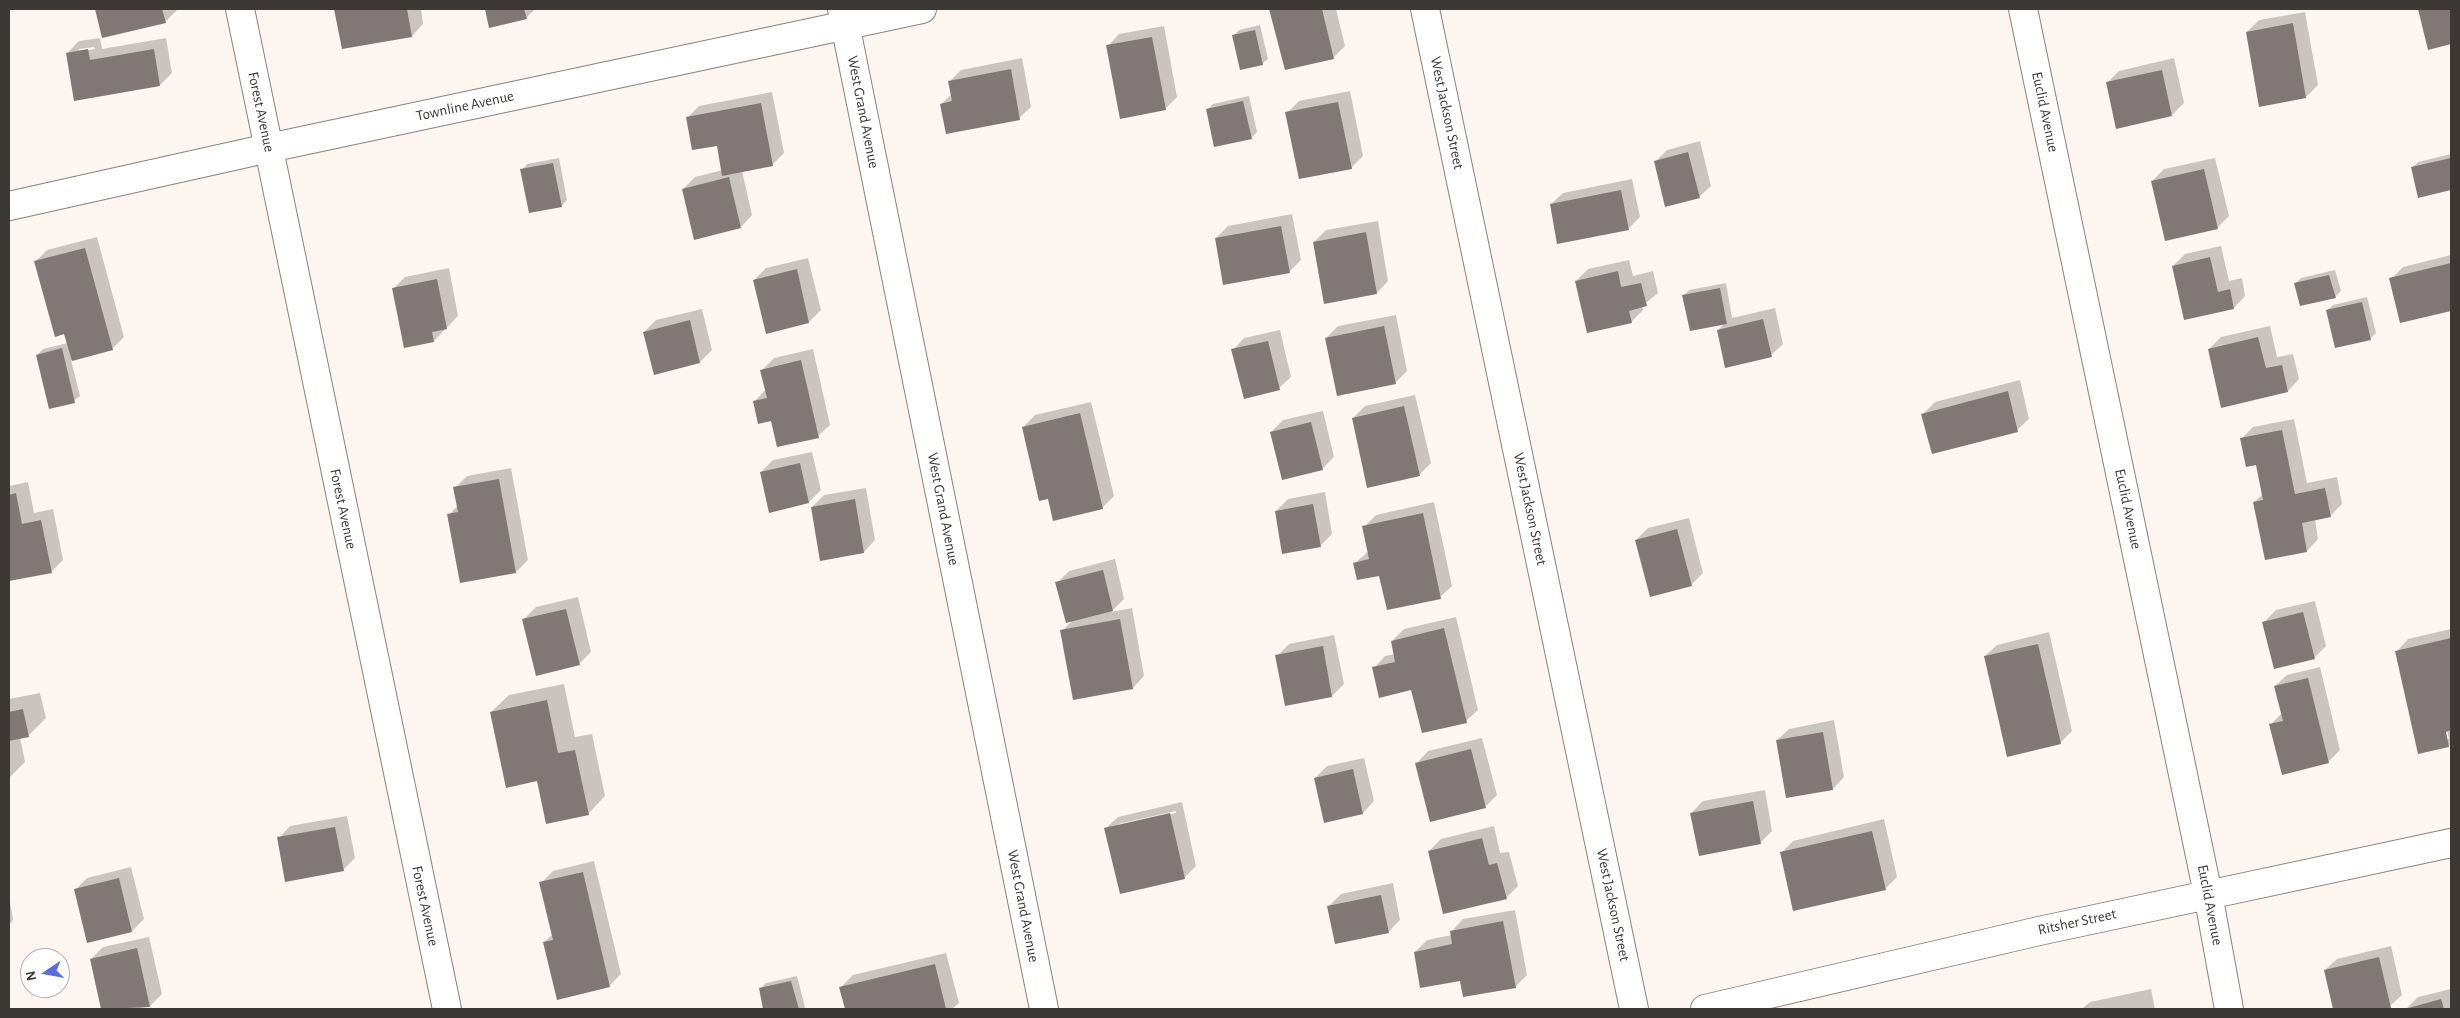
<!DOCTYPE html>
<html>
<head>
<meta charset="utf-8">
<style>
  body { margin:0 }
  #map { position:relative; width:2460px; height:1018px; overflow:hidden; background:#fdf5f0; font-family:"Alegreya Sans",sans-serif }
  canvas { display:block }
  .frame { position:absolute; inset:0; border:10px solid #3b3836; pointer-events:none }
  .north { position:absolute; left:20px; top:948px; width:50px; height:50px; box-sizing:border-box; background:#fff; border:1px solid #b1afaf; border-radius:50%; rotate:258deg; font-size:14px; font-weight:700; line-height:20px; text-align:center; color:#3b3836 }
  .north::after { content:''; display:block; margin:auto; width:18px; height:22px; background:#596ce3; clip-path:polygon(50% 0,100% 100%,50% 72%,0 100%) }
</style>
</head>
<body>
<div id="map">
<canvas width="2460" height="1018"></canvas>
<div class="frame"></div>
<div class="north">N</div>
</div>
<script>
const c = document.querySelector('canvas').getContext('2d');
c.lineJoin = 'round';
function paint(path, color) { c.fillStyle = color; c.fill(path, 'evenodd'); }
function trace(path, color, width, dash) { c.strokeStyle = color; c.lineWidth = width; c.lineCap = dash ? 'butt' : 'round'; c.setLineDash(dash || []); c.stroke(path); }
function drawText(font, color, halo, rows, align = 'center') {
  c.font = font + ' "Alegreya Sans",sans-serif'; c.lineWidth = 5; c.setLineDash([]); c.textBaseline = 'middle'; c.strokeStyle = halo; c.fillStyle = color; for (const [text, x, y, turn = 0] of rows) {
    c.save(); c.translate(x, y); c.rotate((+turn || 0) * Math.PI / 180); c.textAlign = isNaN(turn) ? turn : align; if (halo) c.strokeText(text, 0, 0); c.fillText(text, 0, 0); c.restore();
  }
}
const shadow = new Path2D(`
  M 96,9 L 177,9 L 177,10 L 165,22 L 103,37 Z
  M 335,9 L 421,9 L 423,24 L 412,36 L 343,48 Z
  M 486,9 L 535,9 L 526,18 L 490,26 Z
  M 1271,9 L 1336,9 L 1345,46 L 1333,58 L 1286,69 Z
  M 2419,9 L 2451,9 L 2451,43 L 2429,48 Z
  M 2305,12 L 2318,85 L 2306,97 L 2247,32 L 2259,20 Z
  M 1260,25 L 1268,59 L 1262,64 L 1233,36 L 1239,30 Z
  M 1164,26 L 1177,97 L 1165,109 L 1108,46 L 1119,34 Z
  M 100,38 L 102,49 L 166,38 L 172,73 L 160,85 L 67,53 L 79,41 ZM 94,47 L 95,49 L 79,52 L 79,49 Z
  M 1022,58 L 1031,107 L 1019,118 L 941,104 L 952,94 L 950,81 L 961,70 Z
  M 2174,58 L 2184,103 L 2172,115 L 2117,128 L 2107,83 L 2119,71 Z
  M 1350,91 L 1363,156 L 1351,168 L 1287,113 L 1299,101 Z
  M 772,92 L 784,153 L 772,165 L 742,171 L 752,215 L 741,227 L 683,189 L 695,177 L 723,170 L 718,144 L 687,118 L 699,106 Z
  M 1249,96 L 1257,132 L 1251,138 L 1207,110 L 1213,104 Z
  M 1700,141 L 1711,186 L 1699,197 L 1655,162 L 1667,150 Z
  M 2451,154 L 2451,189 L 2419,196 L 2412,168 L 2418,162 Z
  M 559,158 L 567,200 L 561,206 L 522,170 L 527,164 Z
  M 2215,158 L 2229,216 L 2217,228 L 2152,181 L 2164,169 Z
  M 1632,179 L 1640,217 L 1628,229 L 1551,204 L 1563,193 Z
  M 1292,214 L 1301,260 L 1290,271 L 1216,238 L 1228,226 Z
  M 1378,221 L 1388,281 L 1377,293 L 1314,242 L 1326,230 Z
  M 97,237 L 124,337 L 112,349 L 71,360 L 80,396 L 74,401 L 37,355 L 43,349 L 68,343 L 35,262 L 47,250 Z
  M 2221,246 L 2229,281 L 2242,278 L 2245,296 L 2234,308 L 2173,266 L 2185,254 Z
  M 2451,255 L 2451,310 L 2401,322 L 2391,279 L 2403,267 Z
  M 808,258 L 821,310 L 809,322 L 766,332 L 754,280 L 766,268 Z
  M 1629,260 L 1633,276 L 1653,271 L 1658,293 L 1642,306 L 1643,310 L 1631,322 L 1576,281 L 1588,269 Z
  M 449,268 L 458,316 L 434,341 L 394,288 L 405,277 Z
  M 2335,270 L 2341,291 L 2335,297 L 2295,284 L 2301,278 Z
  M 1726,283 L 1732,318 L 1775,308 L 1783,344 L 1771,355 L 1718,330 L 1725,323 L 1683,296 L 1689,290 Z
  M 2367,297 L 2376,333 L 2370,339 L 2327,310 L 2333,305 Z
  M 702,309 L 712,350 L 700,362 L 654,373 L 644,332 L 656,320 Z
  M 1396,315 L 1407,371 L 1395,383 L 1326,338 L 1338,326 Z
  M 2270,326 L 2277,357 L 2293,354 L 2299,379 L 2288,391 L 2209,349 L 2221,337 Z
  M 1280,330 L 1291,377 L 1279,388 L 1233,350 L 1244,338 Z
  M 813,349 L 830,425 L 818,436 L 754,402 L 766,389 L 762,370 L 774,358 Z
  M 2020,380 L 2029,419 L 2017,430 L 1923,414 L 1935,402 Z
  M 1415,395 L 1431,463 L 1419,475 L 1353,418 L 1365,406 Z
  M 1091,402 L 1114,496 L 1102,508 L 1023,427 L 1035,415 Z
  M 1323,411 L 1334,457 L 1322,469 L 1271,432 L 1283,420 Z
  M 2294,419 L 2307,483 L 2337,477 L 2342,504 L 2330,516 L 2315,519 L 2318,539 L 2307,551 L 2254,502 L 2263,494 L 2257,464 L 2241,439 L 2253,427 Z
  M 812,452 L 821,490 L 809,502 L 761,472 L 773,460 Z
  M 511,468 L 528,560 L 516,572 L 461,582 L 449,515 L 458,505 L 455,488 L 467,476 Z
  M 28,482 L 34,513 L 53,509 L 63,560 L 51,572 L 10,580 L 9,486 Z
  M 866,488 L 875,540 L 864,552 L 812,507 L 824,495 Z
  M 1325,492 L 1332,534 L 1321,545 L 1276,511 L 1288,499 Z
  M 1434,502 L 1452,586 L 1440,597 L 1355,563 L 1369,551 L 1364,527 L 1376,515 Z
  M 1689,518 L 1703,573 L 1691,585 L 1636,540 L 1648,528 Z
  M 1115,559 L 1124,599 L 1111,612 L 1132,608 L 1144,676 L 1133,688 L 1062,631 L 1072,621 L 1057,583 L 1069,571 Z
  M 578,597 L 591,652 L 579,664 L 524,619 L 536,607 Z
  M 2315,601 L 2326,646 L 2314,658 L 2264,622 L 2276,610 Z
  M 1456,617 L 1478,710 L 1466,721 L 1374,668 L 1385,656 L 1395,654 L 1392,641 L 1404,629 Z
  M 2451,629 L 2451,744 L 2449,746 L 2397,651 L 2408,639 ZM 2446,725 L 2449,739 L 2446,739 L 2444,726 Z
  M 2049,632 L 2072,731 L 2060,743 L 1985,656 L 1997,645 Z
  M 1334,635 L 1344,684 L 1332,696 L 1277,656 L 1289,644 Z
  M 2320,667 L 2340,750 L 2328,762 L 2271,724 L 2282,713 L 2275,686 L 2287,675 Z
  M 564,684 L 575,737 L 592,734 L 605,796 L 588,814 L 491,712 L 509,695 Z
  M 40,693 L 46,718 L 29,735 L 20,737 L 25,762 L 9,778 L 9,699 Z
  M 1834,720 L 1844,777 L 1833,789 L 1777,740 L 1789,729 Z
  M 1482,738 L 1497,795 L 1485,807 L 1417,763 L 1428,751 Z
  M 1364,758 L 1374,801 L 1363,813 L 1315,778 L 1327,766 Z
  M 1765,790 L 1772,831 L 1760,843 L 1691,813 L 1703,801 Z
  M 1182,802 L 1196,866 L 1185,877 L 1106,828 L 1118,817 ZM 1176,811 L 1176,813 L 1118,826 L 1118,824 Z
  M 347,816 L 355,858 L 343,870 L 279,838 L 290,826 Z
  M 1884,819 L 1897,877 L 1886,888 L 1781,853 L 1793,841 Z
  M 1494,826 L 1500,853 L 1509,852 L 1518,886 L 1506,898 L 1429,851 L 1441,839 Z
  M 594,861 L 621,974 L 609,986 L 544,942 L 553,934 L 541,883 L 553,871 Z
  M 131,867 L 144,919 L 132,931 L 88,941 L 75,890 L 87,878 Z
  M 1393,883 L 1400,920 L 1388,932 L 1329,906 L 1341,894 Z
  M 9,896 L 13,920 L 9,925 Z
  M 1515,910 L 1527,975 L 1515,987 L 1461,979 L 1415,952 L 1427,940 L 1452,935 L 1452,931 L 1463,919 Z
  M 149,937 L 162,994 L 150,1006 L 136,1009 L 103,1009 L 91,959 L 103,947 Z
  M 2391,946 L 2402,995 L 2390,1006 L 2379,1009 L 2335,1009 L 2325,970 L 2337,959 Z
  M 946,953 L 959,1003 L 952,1009 L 846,1009 L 841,987 L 853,975 Z
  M 797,976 L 805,1007 L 803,1009 L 765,1009 L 760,989 L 766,983 Z
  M 2151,989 L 2155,1009 L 2082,1009 L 2090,1002 Z
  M 2451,989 L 2451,1009 L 2406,1009 L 2418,997 Z`);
const building = new Path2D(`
  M 95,9 L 162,9 L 166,23 L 102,38 Z
  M 334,9 L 407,9 L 412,37 L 342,49 Z
  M 485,9 L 524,9 L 527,19 L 489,28 Z
  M 1269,9 L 1322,9 L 1334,59 L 1285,70 Z
  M 2418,9 L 2451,9 L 2451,44 L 2428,50 Z
  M 2293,23 L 2306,98 L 2259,107 L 2246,32 Z
  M 1255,30 L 1263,65 L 1240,70 L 1232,35 Z
  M 1152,37 L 1166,110 L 1120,119 L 1106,45 Z
  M 88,49 L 90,60 L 154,49 L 160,86 L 74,101 L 66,53 Z
  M 1011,69 L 1020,120 L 946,134 L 940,104 L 952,101 L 948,81 Z
  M 2162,70 L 2172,116 L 2116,129 L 2106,82 Z
  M 1243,101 L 1252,139 L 1214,147 L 1206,109 Z
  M 1338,102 L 1352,169 L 1299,179 L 1285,112 Z
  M 761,103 L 773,166 L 722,176 L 717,146 L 692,150 L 686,117 Z
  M 1688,152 L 1700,198 L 1665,207 L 1654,161 Z
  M 2451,158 L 2451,190 L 2418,198 L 2411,167 Z
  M 553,163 L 562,207 L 529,213 L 520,169 Z
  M 2204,169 L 2218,229 L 2165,241 L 2151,181 Z
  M 729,177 L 741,228 L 694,240 L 682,189 Z
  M 1621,190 L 1629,230 L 1557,244 L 1550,204 Z
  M 1281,226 L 1290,273 L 1223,285 L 1215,238 Z
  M 1366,232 L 1377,294 L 1324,304 L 1313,242 Z
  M 85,248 L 113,350 L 72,361 L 64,334 L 55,337 L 34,261 Z
  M 2210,257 L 2218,292 L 2230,289 L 2234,309 L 2184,320 L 2172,266 Z
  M 2451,263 L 2451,311 L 2400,323 L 2389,278 Z
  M 797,269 L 809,323 L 766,334 L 753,280 Z
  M 1618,271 L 1621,287 L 1641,283 L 1647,306 L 1629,311 L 1632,323 L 1587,333 L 1575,281 Z
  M 2329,275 L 2336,298 L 2300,306 L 2294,283 Z
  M 437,279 L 447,329 L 432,332 L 434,342 L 404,348 L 392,288 Z
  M 1720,288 L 1727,324 L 1690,331 L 1682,295 Z
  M 2362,302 L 2371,340 L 2335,348 L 2326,310 Z
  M 1763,319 L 1772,357 L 1725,368 L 1717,330 Z
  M 690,320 L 700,363 L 654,375 L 643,332 Z
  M 1384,326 L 1396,384 L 1337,396 L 1325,338 Z
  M 2258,337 L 2266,368 L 2282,365 L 2288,392 L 2221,408 L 2208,349 Z
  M 1268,341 L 1280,390 L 1244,399 L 1231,349 Z
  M 62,348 L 75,403 L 49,409 L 36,355 Z
  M 801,360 L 819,438 L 777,447 L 771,421 L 758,424 L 753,401 L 767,398 L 760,370 Z
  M 2008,391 L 2018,432 L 1932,454 L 1921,414 Z
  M 1404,406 L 1420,476 L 1367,488 L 1352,418 Z
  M 1080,413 L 1103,509 L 1053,521 L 1048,499 L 1039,501 L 1022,427 Z
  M 1311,422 L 1323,470 L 1282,480 L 1270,432 Z
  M 2282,430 L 2295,494 L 2325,488 L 2331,517 L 2302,523 L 2307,552 L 2265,560 L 2253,502 L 2263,500 L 2256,465 L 2246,467 L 2240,438 Z
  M 800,463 L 809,503 L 769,513 L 760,472 Z
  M 499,479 L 516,573 L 460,583 L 447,514 L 458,512 L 453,487 Z
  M 16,493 L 22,524 L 41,520 L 52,573 L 9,581 L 9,495 Z
  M 855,499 L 864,553 L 820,561 L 811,507 Z
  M 1313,504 L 1321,547 L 1282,554 L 1275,511 Z
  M 1423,513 L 1441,599 L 1387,610 L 1379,576 L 1357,580 L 1353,563 L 1369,559 L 1362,526 Z
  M 1677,529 L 1692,586 L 1650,597 L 1635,540 Z
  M 1103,570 L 1113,611 L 1066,623 L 1055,582 Z
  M 566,609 L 580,665 L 536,676 L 522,619 Z
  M 2303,612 L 2315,659 L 2274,669 L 2262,622 Z
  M 1120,619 L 1133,689 L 1073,700 L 1060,630 Z
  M 1444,628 L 1467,723 L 1422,733 L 1411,690 L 1379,698 L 1372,667 L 1395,662 L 1391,641 Z
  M 2451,638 L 2451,730 L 2446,732 L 2449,747 L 2418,754 L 2395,651 Z
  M 2038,644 L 2061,744 L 2007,757 L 1984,656 Z
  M 1323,646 L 1332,697 L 1285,706 L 1275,655 Z
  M 2308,678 L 2329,763 L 2282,775 L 2269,724 L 2283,721 L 2274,686 Z
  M 547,700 L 558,753 L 575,750 L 589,815 L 546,824 L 537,781 L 506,788 L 490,712 Z
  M 23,709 L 29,737 L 9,741 L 9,712 Z
  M 1823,732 L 1833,790 L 1786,798 L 1776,740 Z
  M 1471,749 L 1486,808 L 1430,822 L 1415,763 Z
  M 1353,769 L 1363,814 L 1324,823 L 1314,778 Z
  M 1753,801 L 1761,844 L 1699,856 L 1690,813 Z
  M 1170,813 L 1185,879 L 1120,894 L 1104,828 Z
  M 335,827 L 344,871 L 285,882 L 277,837 Z
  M 1872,831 L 1886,890 L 1793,911 L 1780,852 Z
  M 1482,838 L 1489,865 L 1497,863 L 1507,899 L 1443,914 L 1428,851 Z
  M 583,872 L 610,987 L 557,1000 L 543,942 L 553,940 L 539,882 Z
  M 119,878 L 132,932 L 87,943 L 74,889 Z
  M 1381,895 L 1389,933 L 1335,944 L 1327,906 Z
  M 1503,921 L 1516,988 L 1463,997 L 1460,981 L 1420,988 L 1414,952 L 1452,944 L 1450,931 Z
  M 137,948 L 150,1007 L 101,1009 L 90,959 Z
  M 2379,957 L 2391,1008 L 2333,1009 L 2324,970 Z
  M 935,964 L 946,1009 L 845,1009 L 839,987 Z
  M 791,981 L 799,1009 L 763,1009 L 759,988 Z
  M 2441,999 L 2444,1009 L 2405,1009 Z`);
const minor = new Path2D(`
  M 240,9 L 447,1009
  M 842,9 L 1044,1009
  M 1425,9 L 1634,1009
  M 2023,9 L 2208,894 L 2229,1009
  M 9,206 L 269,148 L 922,9
  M 1705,1009 L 2039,931 L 2451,843`);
const streetNames = [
  ["Townline Avenue",465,106,-12],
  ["Forest Avenue",261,112,78],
  ["West Grand Avenue",863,112,79],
  ["Euclid Avenue",2045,112,78],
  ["West Jackson Street",1447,113,78],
  ["Forest Avenue",343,509,78],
  ["West Grand Avenue",943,509,79],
  ["West Jackson Street",1530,509,78],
  ["Euclid Avenue",2128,509,78],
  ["West Jackson Street",1613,905,78],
  ["Euclid Avenue",2210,905,79],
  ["Forest Avenue",425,906,78],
  ["West Grand Avenue",1023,906,79],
  ["Ritsher Street",2077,922,-12]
];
paint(shadow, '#0003');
paint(building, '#807776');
trace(minor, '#8a837e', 30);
trace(minor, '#fff', 28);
drawText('15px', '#3b3836', '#fff', streetNames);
</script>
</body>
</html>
